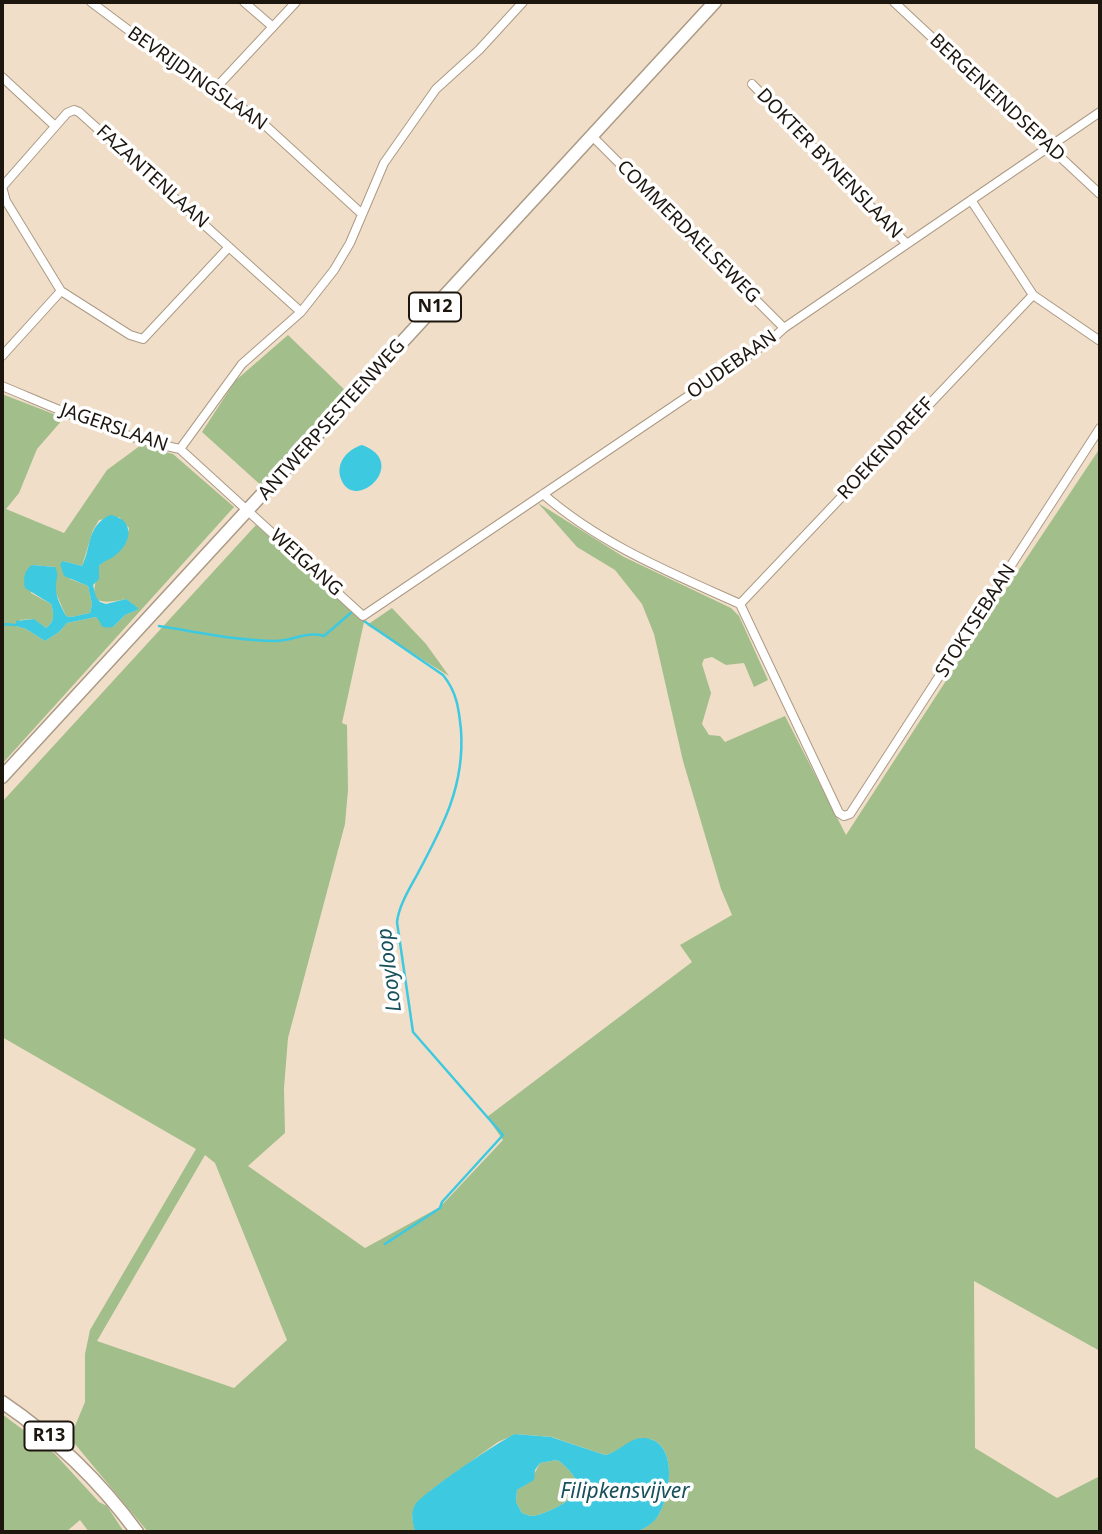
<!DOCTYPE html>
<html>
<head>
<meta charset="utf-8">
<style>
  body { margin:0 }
  #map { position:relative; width:1102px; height:1534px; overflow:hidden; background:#f1dec8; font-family:"Noto Sans",sans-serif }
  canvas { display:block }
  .frame { position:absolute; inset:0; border:4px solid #1d160f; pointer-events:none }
</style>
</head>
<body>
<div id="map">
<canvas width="1102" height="1534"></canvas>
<div class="frame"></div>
</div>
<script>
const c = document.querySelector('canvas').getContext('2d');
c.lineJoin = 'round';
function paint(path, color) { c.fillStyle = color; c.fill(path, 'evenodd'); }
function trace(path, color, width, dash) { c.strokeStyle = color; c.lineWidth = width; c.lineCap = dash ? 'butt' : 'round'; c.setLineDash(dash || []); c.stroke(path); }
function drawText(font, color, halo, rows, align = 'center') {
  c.font = font + ' "Noto Sans",sans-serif'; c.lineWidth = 7; c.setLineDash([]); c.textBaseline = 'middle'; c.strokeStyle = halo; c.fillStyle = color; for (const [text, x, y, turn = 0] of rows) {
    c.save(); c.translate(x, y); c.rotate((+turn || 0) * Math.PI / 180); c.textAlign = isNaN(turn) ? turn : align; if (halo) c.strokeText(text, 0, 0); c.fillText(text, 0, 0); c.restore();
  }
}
const green = new Path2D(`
  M 288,335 L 349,394 L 264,488 L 202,432 L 235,381 Z
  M 2,394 L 64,418 L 37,449 L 19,493 L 6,509 L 64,533 L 107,470 L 141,445 L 173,454 L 234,507 L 2,764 ZM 119,517 L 129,528 C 126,547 112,555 99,566 C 92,597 88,607 126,599 L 137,608 L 137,610 L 125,615 L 113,627 L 96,617 L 67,623 L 59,632 L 45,641 L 26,629 L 16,626 L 20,620 L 33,619 L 46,628 C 55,622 54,613 51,604 L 31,593 L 32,565 L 55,567 L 55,591 L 66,616 L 71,617 L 90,613 L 92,604 L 88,586 L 70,579 L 63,561 L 82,566 L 93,530 L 99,520 Z
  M 1100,448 L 1100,1351 L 974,1281 L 975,1448 L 1057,1498 L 1100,1476 L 1100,1532 L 636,1532 C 645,1528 652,1524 658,1516 C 670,1498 678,1446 650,1439 C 633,1435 620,1452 605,1455 L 552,1437 L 516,1434 L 498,1442 L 431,1490 L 412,1517 L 415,1532 L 148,1532 L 70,1438 L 85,1402 L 85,1354 L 90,1330 L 196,1149 L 2,1037 L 2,802 L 256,525 L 364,622 L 342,723 L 347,725 L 348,790 L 345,824 L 288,1038 L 284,1088 L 285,1133 L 248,1166 L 365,1248 L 440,1207 L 503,1140 L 487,1117 L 692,962 L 680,945 L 732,915 L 721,889 L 683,761 L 654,634 L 642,604 L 615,570 L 577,547 L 538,503 L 624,557 L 731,608 L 739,616 L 768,680 L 754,687 L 744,663 L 726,665 L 712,657 L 704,659 L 702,664 L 711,693 L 702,724 L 709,735 L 720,736 L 725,742 L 785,716 L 846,835 L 986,619 ZM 205,1155 L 215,1163 L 287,1340 L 234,1388 L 97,1341 Z
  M 392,608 L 426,644 L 449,676 L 367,625 Z
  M 2,1414 L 54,1453 L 99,1502 L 107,1506 L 124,1532 L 89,1532 L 80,1520 L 66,1532 L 2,1532 Z
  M 557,1460 C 565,1464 581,1481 577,1491 C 573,1501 543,1515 533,1516 C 529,1516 526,1514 522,1513 L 516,1502 L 517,1490 L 530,1482 L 540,1463 Z`);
const water = new Path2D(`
  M 362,445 C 411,463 354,514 341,479 C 335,463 348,449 362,445 Z
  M 110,515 C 132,518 134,539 118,553 C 112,559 105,560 99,566 L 99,579 L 93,585 L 96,597 L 100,602 L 106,604 L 126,599 L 138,608 L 137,610 L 125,615 L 113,627 C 97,629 104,624 96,617 L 67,623 L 59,632 L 45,641 L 26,629 L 16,626 L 16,621 L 34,619 L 46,628 C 55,622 54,613 51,604 L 25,588 C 23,579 24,571 32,565 L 55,567 C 60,576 55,579 56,589 C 56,598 62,608 66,616 L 71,617 L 90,613 L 92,604 L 88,586 L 64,576 L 60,564 L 63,561 L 82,566 C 92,546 86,527 110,515 Z
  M 515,1434 L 551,1437 L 605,1455 C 619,1452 630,1437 644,1438 C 679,1440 671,1496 658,1516 C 653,1524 645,1528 636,1532 L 415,1532 C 413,1523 410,1514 415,1505 C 422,1493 501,1440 515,1434 ZM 557,1460 C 565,1464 581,1481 577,1491 C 573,1501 543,1515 533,1516 C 529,1516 526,1514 522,1513 L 516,1502 L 517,1490 L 534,1480 L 535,1470 L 540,1463 Z`);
const stream = new Path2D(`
  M 364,621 L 443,675 C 457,692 459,710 461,730 C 465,785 443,826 418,873 C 410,888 399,905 397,922 L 413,1032 L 503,1135 L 442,1202 L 440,1208 L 385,1244
  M 2,624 L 16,625
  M 159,626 C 198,632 237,641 275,641 C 292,641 307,631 324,636 L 353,611`);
const minor = new Path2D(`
  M 91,2 L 175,65 L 256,117 L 362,214
  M 244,2 L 273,27
  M 894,2 L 1100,194
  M 2,77 L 55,126
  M 752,84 L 906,243
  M 214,90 L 296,2
  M 592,136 L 784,328
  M 971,200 L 1033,295 L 1100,341
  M 61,291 L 130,335 L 143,339 L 229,247
  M 2,356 L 61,291 L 6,201 L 2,187 L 67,113 L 74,110 L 79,112 L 301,312
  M 2,386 C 60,410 118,437 180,449 L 363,616 L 771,340 L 784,328 L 1100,112
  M 180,449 L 242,364 L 301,312 L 334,270 L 350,243 L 384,163 L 436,89 L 479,50 L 523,2
  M 543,494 C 600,544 671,573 740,604
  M 740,604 L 839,813 L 844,816 L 850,814 L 1100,428
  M 740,604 L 1033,295`);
const primary = new Path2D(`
  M 2,777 L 715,2
  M 2,1402 C 55,1438 99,1480 137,1532`);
const shields = [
  [435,307,52],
  [49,1436,49]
];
const shieldNames = [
  ["N12",435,307],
  ["R13",49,1436]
];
const streetNames = [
  ["BEVRIJDINGSLAAN",197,79,35],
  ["BERGENEINDSEPAD",997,98,43],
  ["DOKTER BYNENSLAAN",829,164,46],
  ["FAZANTENLAAN",152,177,42],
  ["COMMERDAELSEWEG",688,232,45],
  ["OUDEBAAN",732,365,-35],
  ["ANTWERPSESTEENWEG",332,420,-48],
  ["JAGERSLAAN",114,428,19],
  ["ROEKENDREEF",886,449,-47],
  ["WEIGANG",306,563,42],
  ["STOKTSEBAAN",976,621,-57]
];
const waterNames = [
  ["Looyloop",390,970,-97],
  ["Filipkensvijver",625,1492]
];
paint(green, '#a2be8b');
paint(water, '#3dc9e0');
trace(stream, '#3dc9e0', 2.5);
trace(minor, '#ab9a85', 10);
trace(primary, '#ab9a85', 15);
trace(minor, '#fff', 8);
trace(primary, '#fff', 12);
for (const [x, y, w] of shields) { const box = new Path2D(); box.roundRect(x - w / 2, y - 14.5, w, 29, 5); c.fillStyle = '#fff'; c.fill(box); trace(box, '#1d160f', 2); }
drawText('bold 18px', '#1d160f', null, shieldNames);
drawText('19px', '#1d160f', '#fff', streetNames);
drawText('italic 21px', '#17505a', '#fff', waterNames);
</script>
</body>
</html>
